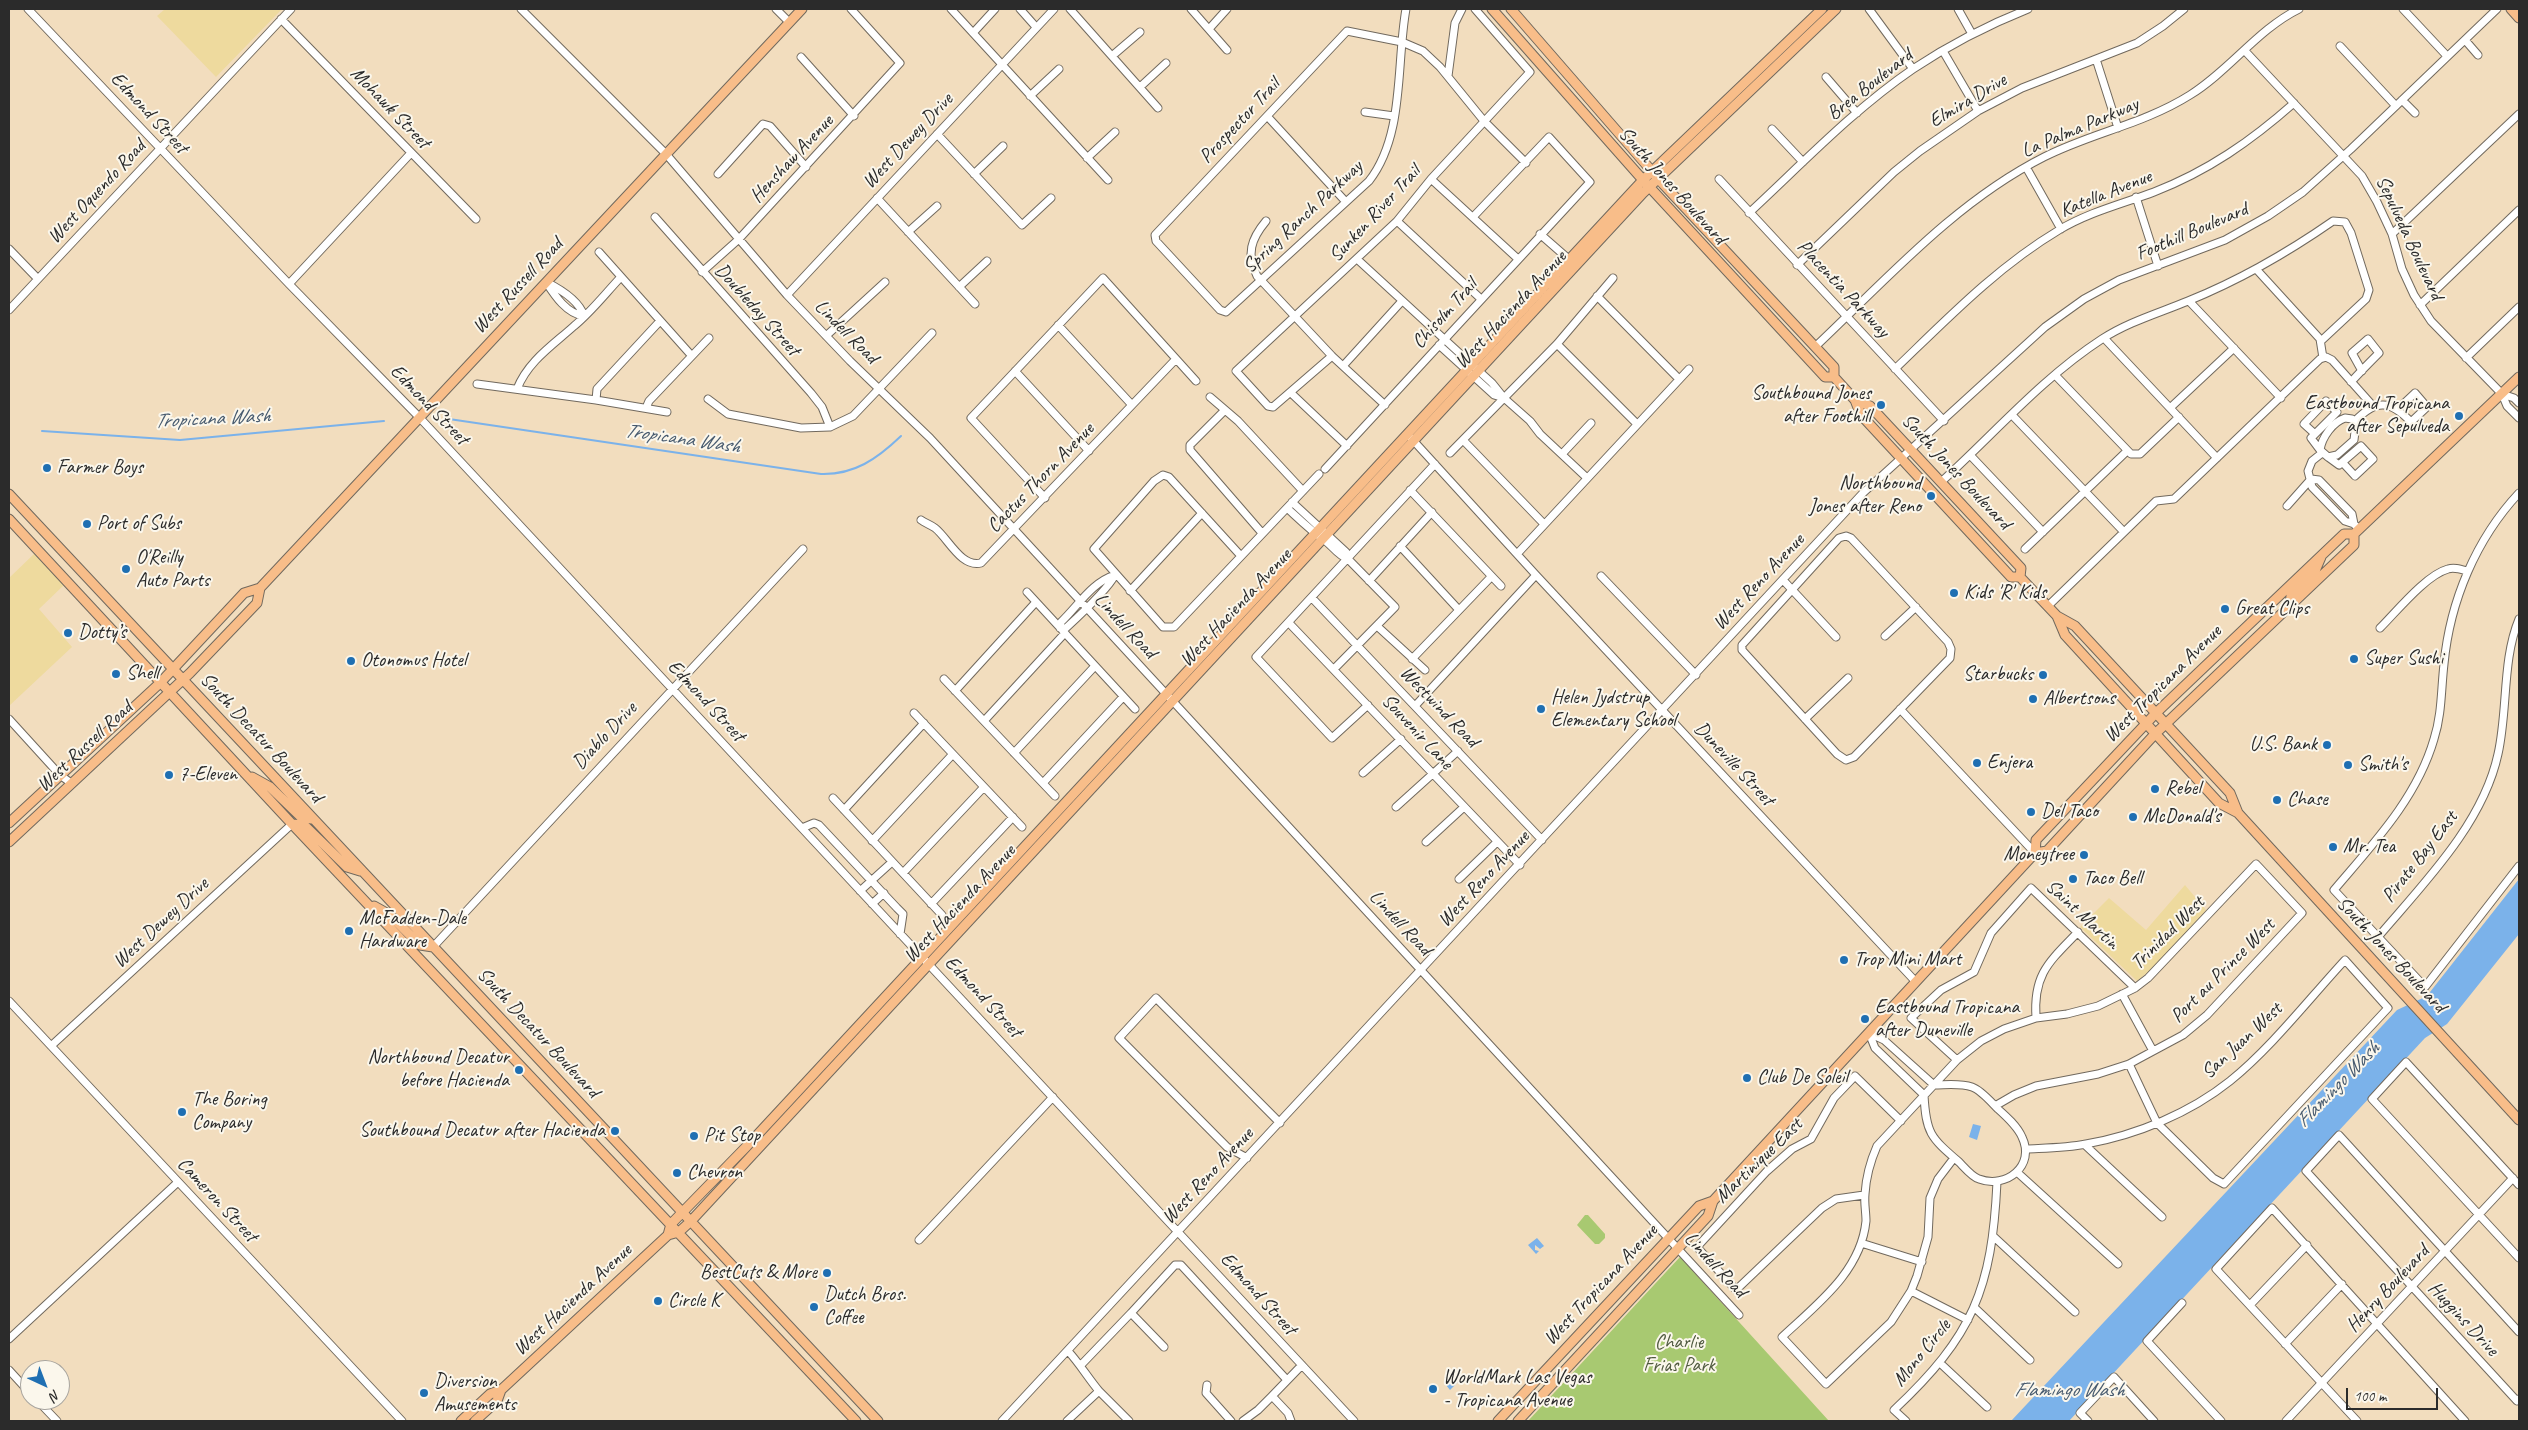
<!DOCTYPE html>
<html>
<head>
<meta charset="utf-8">
<style>
  body { margin:0 }
  #map { position:relative; width:2528px; height:1430px; overflow:hidden; background:#f2ddbe; font-family:Caveat,sans-serif }
  canvas { display:block }
  .frame { position:absolute; inset:0; border:10px solid #2b2b2b; pointer-events:none }
  .north { position:absolute; left:20px; top:1360px; width:50px; height:50px; box-sizing:border-box; background:#fbf7ec; border:1px solid #a8a59f; border-radius:50%; rotate:137deg; font-size:14px; font-weight:700; line-height:20px; text-align:center; color:#2b2b2b }
  .north::after { content:''; display:block; margin:auto; width:18px; height:22px; background:#1f6fb2; clip-path:polygon(50% 0,100% 100%,50% 72%,0 100%) }
  .scale { position:absolute; left:2346px; top:1388px; width:92px; height:22px; box-sizing:border-box; border:2px solid #2b2b2b; border-top:0; padding-left:6px; font-size:15px; line-height:18px; white-space:nowrap; color:#2b2b2b; -webkit-text-stroke:4px #fbf7ec; paint-order:stroke }
</style>
</head>
<body>
<div id="map">
<canvas width="2528" height="1430"></canvas>
<div class="frame"></div>
<div class="north">N</div>
<div class="scale">100 m</div>
</div>
<script>
const c = document.querySelector('canvas').getContext('2d');
c.lineJoin = 'round';
function paint(path, color) { c.fillStyle = color; c.fill(path, 'evenodd'); }
function trace(path, color, width, dash) { c.strokeStyle = color; c.lineWidth = width; c.lineCap = dash ? 'butt' : 'round'; c.setLineDash(dash || []); c.stroke(path); }
function drawText(font, color, halo, rows, align = 'center') {
  c.font = font + ' Caveat,sans-serif'; c.lineWidth = 4; c.setLineDash([]); c.textBaseline = 'middle'; c.strokeStyle = halo; c.fillStyle = color; for (const [text, x, y, turn = 0] of rows) {
    c.save(); c.translate(x, y); c.rotate((+turn || 0) * Math.PI / 180); c.textAlign = isNaN(turn) ? turn : align; if (halo) c.strokeText(text, 0, 0); c.fillText(text, 0, 0); c.restore();
  }
}
const green = new Path2D(`
  M 1585,1215 L 1588,1215 L 1605,1234 L 1605,1238 L 1599,1244 L 1595,1244 L 1577,1225 Z
  M 1680,1257 L 1829,1421 L 1528,1421 L 1666,1272 Z`);
const sand = new Path2D(`
  M 165,9 L 282,9 L 216,77 L 157,16 Z
  M 34,554 L 64,585 L 39,609 L 72,647 L 9,706 L 9,578 Z
  M 2185,885 L 2206,910 L 2163,959 L 2137,981 L 2080,927 L 2109,898 L 2146,930 Z`);
const water = new Path2D(`
  M 2519,879 L 2519,934 L 2447,1024 L 2425,1038 L 2069,1421 L 2011,1421 L 2397,1010 L 2425,997 L 2430,992 Z
  M 1973,1124 L 1981,1126 L 1977,1140 L 1969,1137 Z
  M 1537,1238 L 1544,1246 L 1540,1249 L 1535,1245 L 1535,1250 L 1539,1251 L 1536,1254 L 1528,1245 Z
  M 1449,1373 L 1458,1382 L 1450,1390 L 1446,1385 L 1450,1381 L 1445,1378 Z`);
const stream = new Path2D(`
  M 449,419 L 821,474 C 854,475 877,459 901,436
  M 42,431 L 180,440 L 384,421`);
const minor = new Path2D(`
  M 28,9 L 289,284 L 419,417 L 1354,1421
  M 521,9 L 666,154 L 787,295 L 850,361 L 930,438 L 1739,1315
  M 776,9 L 789,22
  M 951,9 L 1108,180
  M 1020,9 L 1036,27
  M 1070,9 L 1158,108
  M 1191,9 L 1227,50
  M 1406,9 C 1396,64 1405,135 1369,181 L 1226,312 L 1220,310 L 1156,241 L 1155,235 L 1347,31 L 1402,42 L 1423,51 L 1440,67 L 1484,121 L 1526,163
  M 1869,9 L 1913,69
  M 1958,9 L 1972,34
  M 2403,9 L 2447,56
  M 281,19 L 476,219
  M 1209,29 L 1227,9
  M 973,33 L 995,9
  M 2465,40 L 2478,55
  M 2340,46 L 2396,106
  M 1943,51 L 1978,111
  M 2245,51 L 2362,176 L 2377,202 L 2392,234 L 2402,269 L 2414,295 L 2431,321 L 2502,394 L 2507,406 L 2519,418
  M 1112,56 L 1140,32
  M 801,57 L 854,116
  M 2096,59 L 2118,128
  M 1448,76 L 1455,23 L 1462,9
  M 1826,77 L 1857,113
  M 1140,87 L 1166,63
  M 1030,96 L 1059,69
  M 2402,100 L 2415,113
  M 1365,112 L 1394,116
  M 1267,116 L 1346,202
  M 1772,129 L 1803,162
  M 937,134 L 1022,225 L 1051,198
  M 1087,158 L 1115,132
  M 2026,167 L 2061,229
  M 718,174 L 763,124 L 770,126 L 806,167
  M 974,174 L 1003,146
  M 1431,179 L 1518,259
  M 1719,179 L 1944,421
  M 2136,197 L 2158,266
  M 877,198 L 975,304
  M 1749,213 C 1802,164 1853,110 1913,69 C 1949,45 1988,25 2028,9
  M 655,217 L 811,393 L 822,407 L 830,427
  M 1266,221 C 1251,239 1246,254 1257,276 L 1332,356 L 1385,405
  M 1397,221 L 1481,299
  M 908,232 L 937,206
  M 1540,234 L 1572,262
  M 2392,234 L 2519,114
  M 9,249 L 38,279
  M 599,252 L 691,355
  M 1357,259 L 1492,383 L 1504,398 L 1530,421 L 1540,434 L 1587,478
  M 1797,265 L 1894,172 L 1920,151 L 1978,111 L 2022,88 L 2137,43 L 2163,26 L 2184,9
  M 2257,270 L 2320,339 L 2323,358
  M 702,272 L 739,239 L 900,63 L 851,9
  M 546,282 C 560,289 579,300 584,316 C 567,314 555,296 546,282 Z
  M 289,284 L 411,153
  M 959,287 L 987,261
  M 787,295 L 1054,9
  M 1597,296 L 1679,379
  M 2189,301 L 2281,398
  M 2420,305 L 2519,210
  M 9,310 L 291,9
  M 1058,325 L 1132,405
  M 826,336 L 885,282
  M 2104,338 L 2217,458
  M 1557,344 L 1637,424
  M 1439,345 L 1494,395 L 1504,398
  M 1815,347 C 1886,280 1955,202 2044,157 C 2091,133 2144,124 2190,95 C 2229,71 2258,29 2299,9
  M 1332,356 L 1273,407 L 1268,406 L 1236,371 L 1397,221 L 1431,179 L 1530,72 L 1475,9
  M 2466,358 L 2519,307
  M 1343,366 L 1402,301
  M 1895,369 C 1947,319 1997,267 2059,230 C 2089,212 2122,204 2154,192 C 2208,171 2251,141 2294,103
  M 1015,371 L 1089,451
  M 2056,376 L 2131,454 L 2140,454 L 2179,417
  M 2351,382 C 2360,372 2369,363 2379,353 L 2368,339 L 2352,353 L 2362,371
  M 477,384 L 596,400 L 667,412
  M 517,389 C 528,361 553,345 574,326 C 591,312 605,294 620,278
  M 1291,393 L 1347,446
  M 2502,394 L 2514,398 L 2519,403
  M 1210,397 L 1238,421 L 1303,491
  M 708,399 L 728,414 L 801,428 L 830,427 L 853,416 L 932,333
  M 596,400 L 597,389 L 660,321
  M 646,408 L 649,401 L 709,338
  M 2170,408 L 2234,348
  M 1224,411 L 1190,445 L 1190,450 L 1262,533
  M 2012,415 L 2124,532
  M 2345,418 L 2352,419 L 2356,423 L 2354,440 L 2337,455 L 2328,457 L 2320,450 C 2322,437 2333,422 2345,418 Z
  M 2355,421 C 2376,399 2390,400 2411,422 L 2427,407 L 2415,393 L 2398,409
  M 2315,434 L 2304,424 L 2326,401 L 2337,412 L 2311,438 L 2320,450
  M 1411,438 L 1536,575 L 1916,982
  M 1463,440 L 1544,524
  M 1450,453 L 1557,344 L 1613,278
  M 2322,453 L 2312,461 L 2308,471 L 2312,487 L 2345,521 L 2354,524 L 2359,529
  M 1562,454 L 1591,423
  M 1970,455 L 2043,532
  M 2328,457 L 2339,465 L 2361,446 L 2373,459 L 2355,476 L 2343,463
  M 1325,469 L 1590,182 L 1549,137 L 1473,217
  M 2311,479 L 2319,480 L 2352,514 L 2354,524
  M 1941,482 C 1993,435 2042,378 2102,339 C 2128,322 2159,313 2188,301 C 2240,280 2287,253 2333,221 L 2345,222 L 2351,233 L 2369,290 L 2366,299 L 2321,341
  M 1410,490 L 1501,586
  M 2519,493 C 2476,539 2450,601 2444,664 C 2441,690 2442,714 2434,739 C 2417,798 2373,844 2334,890 L 2425,987 L 2519,866
  M 1045,498 L 971,418 L 1103,278 L 1196,381
  M 1292,502 L 1346,552 L 1348,559
  M 2287,506 L 2311,479
  M 1287,508 C 1299,519 1310,530 1323,539 C 1332,545 1337,555 1348,559 L 1395,607 L 1334,669
  M 921,520 C 925,523 931,525 935,528 C 948,538 961,568 981,563 L 1176,359
  M 1846,536 L 1851,538 L 1948,642 L 1951,649 L 1950,658 L 1854,757 L 1846,760 L 1837,754 L 1742,650 L 1742,645 L 1839,538 Z
  M 1400,546 L 1459,610
  M 2025,549 L 2127,451
  M 1517,554 L 1689,369
  M 1241,556 L 1169,477 L 1163,475 L 1154,481 L 1094,549 L 1163,627 L 1174,627 L 1319,474
  M 1115,575 C 1108,589 1079,616 1066,628 L 1060,628 L 1061,622 C 1078,606 1092,582 1115,575 Z
  M 1601,576 L 1696,675
  M 1783,580 L 1836,637
  M 1369,581 L 1432,512
  M 1130,591 L 1202,513
  M 1027,592 L 1135,709
  M 1312,598 L 1542,840
  M 2048,606 L 2156,501 L 2174,499 L 2320,359 L 2326,357 L 2332,360 L 2373,406
  M 1289,623 L 1520,865
  M 1377,626 L 1425,670
  M 2380,628 C 2397,611 2426,575 2448,569 C 2454,567 2460,569 2467,571
  M 1885,636 L 1916,607
  M 1412,659 L 1491,577
  M 944,679 L 1055,796
  M 955,691 L 1036,602
  M 1368,705 L 1332,738 L 1256,657 L 1435,464
  M 1415,706 L 1536,575
  M 1900,709 L 2035,853
  M 914,713 L 1022,827
  M 9,719 L 60,775 L 71,783
  M 1805,719 L 1848,678
  M 984,721 L 1065,633
  M 1014,753 L 1095,666
  M 1363,773 L 1401,739
  M 1043,783 L 1123,697
  M 833,798 L 942,915
  M 1396,807 L 1458,751
  M 844,810 L 924,723
  M 802,828 L 814,823 L 819,825 L 897,908 L 903,914 L 900,934
  M 872,841 L 953,754
  M 1426,842 L 1464,807
  M 903,873 L 984,787
  M 1459,879 L 1497,842
  M 860,891 L 892,862
  M 872,904 L 884,893
  M 931,904 L 1013,817
  M 2378,937 C 2423,884 2483,824 2498,754 C 2508,710 2502,660 2519,619
  M 433,947 L 803,549
  M 2122,994 L 2153,1051
  M 9,1001 L 402,1421
  M 2036,1018 C 2033,974 2049,962 2078,932
  M 1869,1033 L 1884,1040 L 1934,1085 C 1946,1085 1960,1083 1972,1087 C 1981,1090 1991,1102 1998,1109 C 2007,1117 2017,1126 2022,1137 C 2036,1166 2006,1189 1979,1179 C 1972,1177 1964,1167 1959,1162 C 1930,1137 1926,1133 1924,1095 L 1875,1048 Z
  M 51,1046 L 292,824
  M 1957,1060 L 1911,1018 L 1941,990 L 1974,972 L 1991,933 L 2031,888 L 2135,988
  M 2085,1145 L 2162,1217
  M 2026,1149 C 2045,1148 2066,1148 2086,1144 C 2137,1135 2190,1113 2230,1081 C 2271,1048 2309,999 2345,960 L 2388,1008 L 2224,1184 L 2213,1178 L 2157,1123 L 2129,1064
  M 1247,1158 L 1227,1147 L 1119,1038 L 1156,998 L 1280,1123
  M 1954,1158 L 1938,1179 L 1930,1198 L 1928,1237 L 1917,1276 L 1911,1291 L 1891,1322 L 1826,1384 L 1782,1337 C 1816,1305 1861,1272 1866,1221 C 1866,1212 1864,1203 1865,1194 C 1866,1177 1870,1162 1877,1146 L 1957,1060 L 1981,1041 L 2004,1029 L 2036,1018 L 2067,1014 L 2098,1006 L 2135,988 L 2148,978 L 2256,864 L 2302,913 L 2207,1015 L 2183,1035 L 2129,1064 L 2098,1074 L 2036,1086 L 2014,1095 L 1995,1106
  M 2018,1173 L 2118,1264
  M 2519,1185 L 2406,1062 L 2372,1099 L 2519,1258
  M 1864,1195 L 1836,1199 L 1822,1208 L 1736,1290 L 1697,1247 L 1767,1171 L 1792,1149 L 1811,1139 L 1834,1098 L 1855,1076 L 1901,1121
  M 1993,1236 L 2075,1312
  M 919,1240 L 1053,1097
  M 1861,1243 L 1922,1262
  M 1911,1291 L 1968,1320
  M 2182,1303 L 2147,1341 L 2221,1421
  M 2250,1305 L 2307,1245
  M 1975,1308 L 2030,1360
  M 1131,1313 L 1175,1265 L 1181,1265 L 1287,1380
  M 2519,1332 L 2339,1135 L 2306,1171 L 2517,1401 L 2519,1399
  M 9,1339 L 178,1182
  M 2285,1344 L 2342,1284
  M 1068,1351 C 1080,1364 1088,1378 1099,1391
  M 1940,1363 L 1987,1407
  M 1081,1365 L 1131,1313 L 1164,1347
  M 9,1370 L 30,1393
  M 1207,1385 L 1206,1393 L 1231,1421
  M 37,1400 L 57,1421
  M 1002,1421 L 1863,493 L 2045,327 L 2084,299 L 2119,280 L 2225,240 L 2268,216 L 2303,192 L 2351,149 L 2497,9
  M 1067,1421 L 1099,1391 L 1129,1421
  M 1243,1421 L 1258,1410 L 1272,1396
  M 1291,1421 L 1288,1413 L 1272,1396 L 1302,1365
  M 1906,1421 L 1894,1410 C 1973,1336 1992,1289 1997,1182
  M 2088,1421 L 2080,1413 L 2114,1377 L 2154,1421
  M 2286,1421 L 2513,1178
  M 2357,1421 L 2216,1269 L 2272,1208 L 2465,1421`);
const major = new Path2D(`
  M 1492,9 L 1643,180 L 1825,377 L 1834,377
  M 1511,9 L 1663,184 L 1834,367 L 1834,377 L 1855,400 L 1861,415 L 2011,577 L 2020,577 L 2057,616 L 2075,626 L 2230,793 L 2238,813
  M 2511,9 L 2519,18
  M 1855,400 L 1870,406 L 2021,568 L 2020,577
  M 9,494 L 878,1421
  M 9,519 L 292,824 L 856,1421
  M 2290,605 L 2291,596 L 2315,571 L 2321,557
  M 2057,616 L 2065,635 L 2219,803 L 2238,813 L 2519,1120
  M 252,777 L 270,787 L 301,817 L 312,819
  M 9,823 L 160,683 L 244,593 L 260,588 L 802,9
  M 292,824 L 304,825 L 347,867 L 360,871
  M 9,842 L 190,673 L 257,603 L 260,588
  M 2035,853 L 2047,851 L 2155,734 L 2354,545 L 2354,534
  M 374,906 L 390,915 L 420,945 L 433,947
  M 668,1235 L 671,1224 L 747,1146 L 1643,180 L 1822,9
  M 461,1421 L 490,1394 L 501,1390
  M 475,1421 L 497,1401 L 501,1390 L 668,1235 L 679,1232 L 691,1221 L 1643,193 L 1836,9
  M 1498,1421 L 1699,1206 L 1713,1201
  M 1518,1421 L 1708,1216 L 1713,1201 L 2035,853 L 2036,840 L 2156,713 L 2344,534 L 2354,534 L 2519,377`);
const markers = [
  [1881,405,5,"#1f6fb2"],
  [2459,416,5,"#1f6fb2"],
  [47,468,5,"#1f6fb2"],
  [1931,496,5,"#1f6fb2"],
  [87,524,5,"#1f6fb2"],
  [126,569,5,"#1f6fb2"],
  [1954,593,5,"#1f6fb2"],
  [2225,609,5,"#1f6fb2"],
  [68,633,5,"#1f6fb2"],
  [2354,659,5,"#1f6fb2"],
  [351,661,5,"#1f6fb2"],
  [116,674,5,"#1f6fb2"],
  [2043,675,5,"#1f6fb2"],
  [2033,699,5,"#1f6fb2"],
  [1541,709,5,"#1f6fb2"],
  [2327,745,5,"#1f6fb2"],
  [1977,763,5,"#1f6fb2"],
  [2348,765,5,"#1f6fb2"],
  [169,775,5,"#1f6fb2"],
  [2155,789,5,"#1f6fb2"],
  [2277,800,5,"#1f6fb2"],
  [2031,812,5,"#1f6fb2"],
  [2133,817,5,"#1f6fb2"],
  [2333,847,5,"#1f6fb2"],
  [2084,855,5,"#1f6fb2"],
  [2073,879,5,"#1f6fb2"],
  [349,931,5,"#1f6fb2"],
  [1844,960,5,"#1f6fb2"],
  [1865,1019,5,"#1f6fb2"],
  [519,1070,5,"#1f6fb2"],
  [1747,1078,5,"#1f6fb2"],
  [182,1112,5,"#1f6fb2"],
  [615,1131,5,"#1f6fb2"],
  [694,1136,5,"#1f6fb2"],
  [677,1173,5,"#1f6fb2"],
  [827,1273,5,"#1f6fb2"],
  [658,1301,5,"#1f6fb2"],
  [814,1307,5,"#1f6fb2"],
  [1433,1389,5,"#1f6fb2"],
  [424,1393,5,"#1f6fb2"]
];
const streetNames = [
  ["Brea Boulevard",1870,85,-38],
  ["Elmira Drive",1968,101,-31],
  ["Mohawk Street",390,108,46],
  ["Edmond Street",149,113,47],
  ["Prospector Trail",1240,121,-47],
  ["La Palma Parkway",2080,128,-23],
  ["West Dewey Drive",908,141,-47],
  ["Henshaw Avenue",792,159,-47],
  ["South Jones Boulevard",1672,186,48],
  ["West Oquendo Road",97,192,-47],
  ["Katella Avenue",2106,194,-22],
  ["Sunken River Trail",1375,214,-47],
  ["Spring Ranch Parkway",1303,217,-43],
  ["Foothill Boulevard",2192,232,-23],
  ["Sepulveda Boulevard",2409,238,65],
  ["West Russell Road",518,286,-47],
  ["Placentia Parkway",1843,289,47],
  ["Doubleday Street",757,310,48],
  ["West Hacienda Avenue",1511,310,-47],
  ["Chisolm Trail",1445,314,-48],
  ["Lindell Road",846,332,45],
  ["Edmond Street",429,405,46],
  ["South Jones Boulevard",1956,472,47],
  ["Cactus Thorn Avenue",1041,478,-46],
  ["West Reno Avenue",1759,582,-47],
  ["West Hacienda Avenue",1236,608,-47],
  ["Lindell Road",1125,626,47],
  ["West Tropicana Avenue",2163,684,-45],
  ["Edmond Street",706,701,47],
  ["Westwind Road",1439,707,46],
  ["Souvenir Lane",1417,732,47],
  ["Diablo Drive",605,736,-47],
  ["South Decatur Boulevard",261,738,47],
  ["West Russell Road",85,747,-43],
  ["Duneville Street",1734,764,47],
  ["Pirate Bay East",2420,857,-52],
  ["West Reno Avenue",1484,879,-47],
  ["West Hacienda Avenue",960,904,-47],
  ["Saint Martin",2082,915,43],
  ["West Dewey Drive",161,923,-43],
  ["Lindell Road",1400,923,47],
  ["Trinidad West",2168,933,-45],
  ["South Jones Boulevard",2391,955,47],
  ["Port au Prince West",2223,971,-45],
  ["Edmond Street",983,997,47],
  ["South Decatur Boulevard",538,1033,47],
  ["San Juan West",2242,1041,-43],
  ["Martinique East",1759,1161,-44],
  ["West Reno Avenue",1208,1176,-47],
  ["Cameron Street",217,1200,47],
  ["Lindell Road",1715,1265,47],
  ["West Tropicana Avenue",1601,1285,-47],
  ["Henry Boulevard",2388,1289,-47],
  ["Edmond Street",1258,1294,48],
  ["West Hacienda Avenue",573,1300,-43],
  ["Huggins Drive",2463,1319,47],
  ["Mono Circle",1922,1353,-51]
];
const poiNames = [
  ["Southbound Jones",1871,394,"right"],
  ["after Foothill",1871,417,"right"],
  ["Eastbound Tropicana",2449,404,"right"],
  ["after Sepulveda",2449,427,"right"],
  ["Farmer Boys",57,468],
  ["Northbound",1921,484,"right"],
  ["Jones after Reno",1921,507,"right"],
  ["Port of Subs",97,524],
  ["O'Reilly",136,558],
  ["Auto Parts",136,581],
  ["Kids 'R' Kids",1964,593],
  ["Great Clips",2235,609],
  ["Dotty’s",78,633],
  ["Super Sushi",2364,659],
  ["Otonomus Hotel",361,661],
  ["Shell",126,674],
  ["Starbucks",2033,675,"right"],
  ["Helen Jydstrup",1551,698],
  ["Elementary School",1551,721],
  ["Albertsons",2043,699],
  ["U.S. Bank",2317,745,"right"],
  ["Enjera",1987,763],
  ["Smith's",2358,765],
  ["7-Eleven",179,775],
  ["Rebel",2165,789],
  ["Chase",2287,800],
  ["Del Taco",2041,812],
  ["McDonald's",2143,817],
  ["Mr. Tea",2343,847],
  ["Moneytree",2074,855,"right"],
  ["Taco Bell",2083,879],
  ["McFadden-Dale",359,919],
  ["Hardware",359,942],
  ["Trop Mini Mart",1854,960],
  ["Eastbound Tropicana",1875,1008],
  ["after Duneville",1875,1031],
  ["Northbound Decatur",509,1058,"right"],
  ["before Hacienda",509,1081,"right"],
  ["Club De Soleil",1757,1078],
  ["The Boring",192,1100],
  ["Company",192,1123],
  ["Southbound Decatur after Hacienda",605,1131,"right"],
  ["Pit Stop",704,1136],
  ["Chevron",687,1173],
  ["BestCuts & More",817,1273,"right"],
  ["Dutch Bros.",824,1295],
  ["Coffee",824,1318],
  ["Circle K",668,1301],
  ["WorldMark Las Vegas",1443,1378],
  ["- Tropicana Avenue",1443,1401],
  ["Diversion",434,1382],
  ["Amusements",434,1405]
];
const parkNames = [
  ["Charlie",1679,1343],
  ["Frias Park",1679,1366]
];
const waterNames = [
  ["Tropicana Wash",212,419,-3],
  ["Tropicana Wash",682,439,8],
  ["Flamingo Wash",2338,1085,-46],
  ["Flamingo Wash",2069,1390]
];
paint(green, '#a8c971');
paint(sand, '#eeda9e');
paint(water, '#7bb2ea');
trace(stream, '#7bb2ea', 2);
trace(minor, '#71695e', 9);
trace(major, '#71695e', 11);
trace(minor, '#fff', 7);
trace(major, '#f8bd89', 9);
for (const [x, y, r, color] of markers) { const dot = new Path2D(); dot.arc(x, y, r, 0, 2 * Math.PI); c.fillStyle = color; c.fill(dot); trace(dot, '#fbf7ec', 2); }
drawText('20px', '#2b2b2b', '#fbf7ec', streetNames);
drawText('20px', '#2b2b2b', '#fbf7ec', poiNames, 'left');
drawText('20px', '#505a40', '#fbf7ec', parkNames);
drawText('italic 21px', '#475a6e', '#fbf7ec', waterNames);
</script>
</body>
</html>
